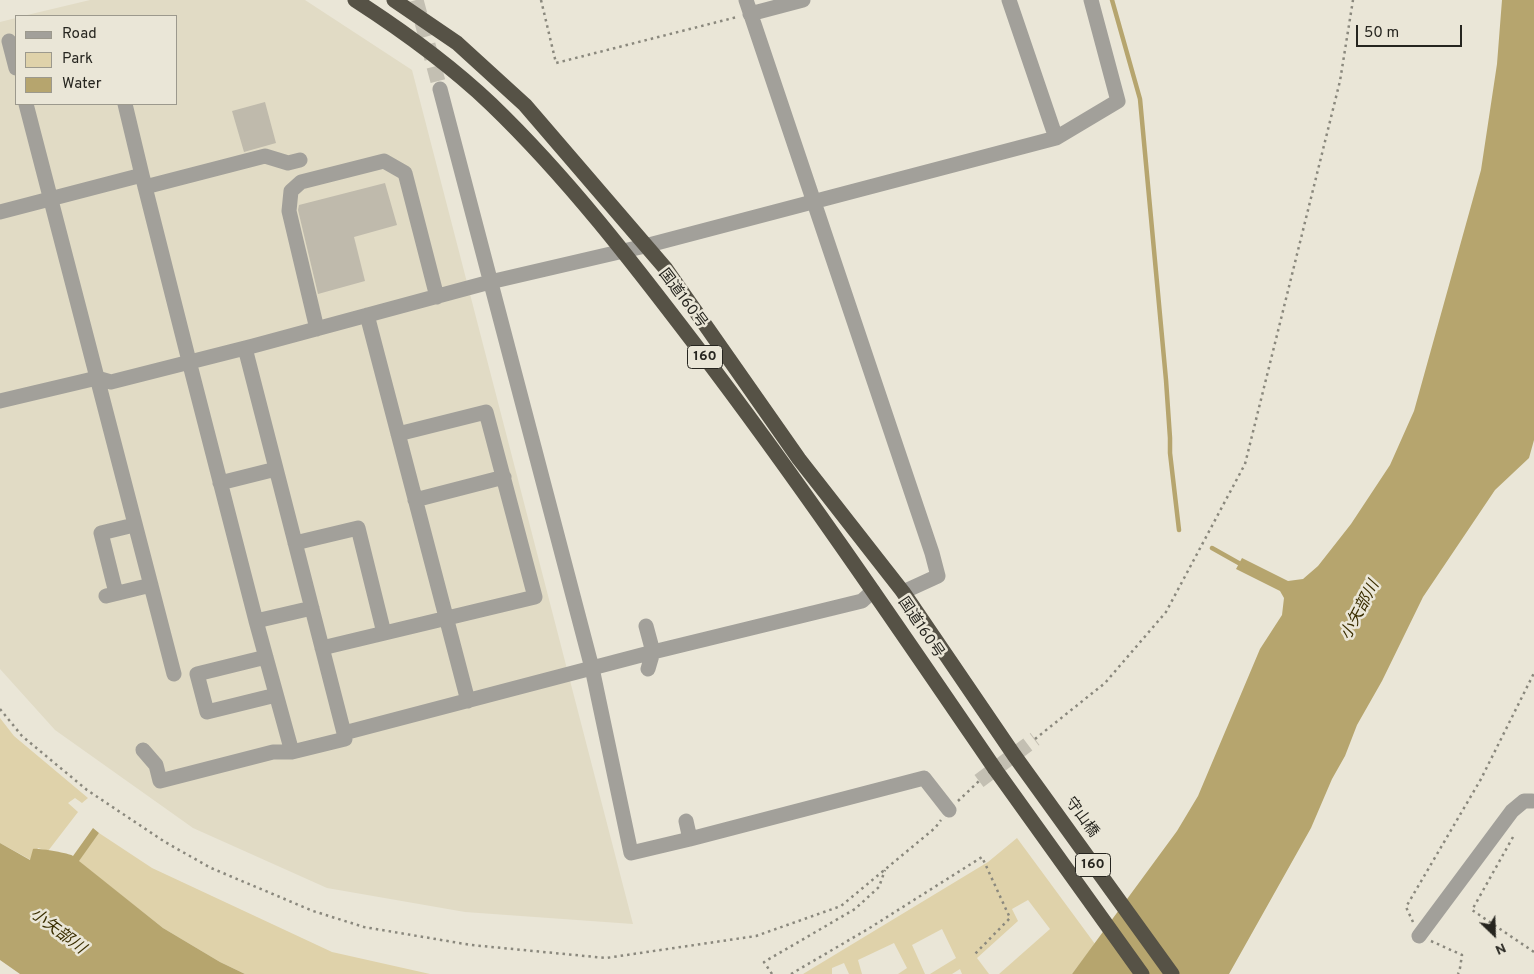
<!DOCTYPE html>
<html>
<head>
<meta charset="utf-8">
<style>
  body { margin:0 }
  #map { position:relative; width:1534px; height:974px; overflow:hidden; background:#eae6d7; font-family:Overpass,sans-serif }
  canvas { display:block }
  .legend { position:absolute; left:15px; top:15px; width:162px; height:90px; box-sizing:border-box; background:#eae6d7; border:1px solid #9c998d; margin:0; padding:6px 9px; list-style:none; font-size:15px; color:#26251f }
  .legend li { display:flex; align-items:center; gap:10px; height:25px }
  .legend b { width:25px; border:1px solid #9c998d }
  .north { position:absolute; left:1469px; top:909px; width:50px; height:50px; -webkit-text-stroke:4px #eae6d7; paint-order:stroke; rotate:156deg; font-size:14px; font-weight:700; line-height:20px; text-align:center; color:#26251f }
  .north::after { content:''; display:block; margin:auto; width:18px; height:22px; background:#26251f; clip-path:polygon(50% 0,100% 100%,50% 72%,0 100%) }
  .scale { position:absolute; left:1356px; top:25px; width:106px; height:22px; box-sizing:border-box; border:2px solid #26251f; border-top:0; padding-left:6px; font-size:15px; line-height:18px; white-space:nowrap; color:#26251f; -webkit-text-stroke:4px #eae6d7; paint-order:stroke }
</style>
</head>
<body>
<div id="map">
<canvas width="1534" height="974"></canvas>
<ul class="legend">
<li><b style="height:6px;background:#a2a09a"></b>Road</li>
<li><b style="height:14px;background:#dfd2aa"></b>Park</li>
<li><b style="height:14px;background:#b6a56e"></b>Water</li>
</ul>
<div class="north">N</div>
<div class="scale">50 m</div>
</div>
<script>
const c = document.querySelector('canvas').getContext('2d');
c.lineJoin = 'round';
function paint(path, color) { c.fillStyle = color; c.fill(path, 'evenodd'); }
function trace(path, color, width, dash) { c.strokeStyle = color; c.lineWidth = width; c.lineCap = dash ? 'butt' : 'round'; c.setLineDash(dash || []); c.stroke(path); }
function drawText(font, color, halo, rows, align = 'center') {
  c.font = font + ' Overpass,"Noto Sans JP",sans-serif'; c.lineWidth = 5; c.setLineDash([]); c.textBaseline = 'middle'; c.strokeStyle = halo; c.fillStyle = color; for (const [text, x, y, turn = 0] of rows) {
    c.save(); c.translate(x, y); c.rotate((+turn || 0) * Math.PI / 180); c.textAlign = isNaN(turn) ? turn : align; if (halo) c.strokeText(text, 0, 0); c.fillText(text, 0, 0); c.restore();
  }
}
const built = new Path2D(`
  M 90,0 L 305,0 L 412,70 L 633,924 L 465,912 L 327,888 L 193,828 L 55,730 L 0,669 L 0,22 L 16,18 L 16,104 L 176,104 L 176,16 L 23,16 Z`);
const green = new Path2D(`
  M 0,718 L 14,736 L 88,798 L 82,803 L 75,798 L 68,803 L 78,812 L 48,851 L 38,848 L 31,860 L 0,843 Z
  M 99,833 L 152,868 L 332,952 L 430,974 L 245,974 L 220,962 L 163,928 L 78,861 Z
  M 1017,838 L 1095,944 L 1072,974 L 999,974 L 1050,929 L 1028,900 L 1012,909 L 1018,921 L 977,958 L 989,974 L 962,974 L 960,969 L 952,974 L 930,974 L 956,958 L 942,929 L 912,945 L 925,974 L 898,974 L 907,968 L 894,943 L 858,960 L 862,974 L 849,974 L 844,963 L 832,968 L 832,974 L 803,974 L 988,862 Z`);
const water = new Path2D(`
  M 1502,0 L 1534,0 L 1534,440 L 1529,458 L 1495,490 L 1423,597 L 1382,681 L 1357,725 L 1345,756 L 1332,779 L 1311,828 L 1229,974 L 1072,974 L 1177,831 L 1198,796 L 1260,649 L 1282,615 L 1284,598 L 1280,591 L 1236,569 L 1242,558 L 1288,581 L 1303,579 L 1318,566 L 1351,524 L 1390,465 L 1414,411 L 1481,170 L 1497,64 Z
  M 93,828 L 99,833 L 79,861 L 163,928 L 220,962 L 245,974 L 20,974 L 0,960 L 0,843 L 30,860 L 33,849 C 38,848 68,853 73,856 Z`);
const stream = new Path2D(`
  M 1112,0 L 1140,99 L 1166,380 L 1170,438 L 1170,453 L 1179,530
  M 1212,548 L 1244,566`);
const building = new Path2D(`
  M 265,102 L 276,143 L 244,152 L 232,111 Z
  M 385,183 L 397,225 L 354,237 L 365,281 L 318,294 L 298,210 L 299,205 Z`);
const minorTunnel = new Path2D(`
  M 416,0 L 440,89
  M 979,781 L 1035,739`);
const path = new Path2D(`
  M 541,0 L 556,63 L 737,17
  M 0,709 L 22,736 L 87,790 L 165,842 L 211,868 L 313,911 L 364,927 L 471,945 L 606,958 L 756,936 L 841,906 L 935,828 L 941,820
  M 1035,739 L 1105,683 L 1166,612 L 1245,464 L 1340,81 L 1353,0
  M 958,801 L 979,781
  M 1513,837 L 1472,910 L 1534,952
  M 1413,922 L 1406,907 L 1481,779 L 1534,673
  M 1431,941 L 1462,955 L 1460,968 L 1458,974
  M 772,974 L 764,962 L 855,909 L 879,887 L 885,870
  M 791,974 L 868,929 L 982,857 L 1010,918 L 973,956`);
const minor = new Path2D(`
  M 746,0 L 932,553 L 938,576 L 903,592
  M 1009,0 L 1056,138
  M 750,14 L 803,0
  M 9,41 L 16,68
  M 440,89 L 592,668 L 631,853 L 690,839 L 686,821
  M 26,104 L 174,674
  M 125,104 L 142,175
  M 145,187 L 265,156 L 288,163 L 300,160
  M 0,212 L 142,175 L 189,361 L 256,621
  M 367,315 L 468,701
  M 317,329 L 289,211 L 291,191 L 301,182 L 384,161 L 405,173 L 437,297
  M 245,348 L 344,733 L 653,652 L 862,601 L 873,591
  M 0,401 L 97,378 L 111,382 L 253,346 L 490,282 L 645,246 L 1056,138 L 1118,101 L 1091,0
  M 220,483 L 276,469
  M 415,500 L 504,477
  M 295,543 L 358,528 L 384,633
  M 116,593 L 101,533 L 134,525
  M 106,596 L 151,585
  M 312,608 L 256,621 L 292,752 L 345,739 L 344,733
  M 646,626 L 653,652 L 648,669
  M 322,648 L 535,597 L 486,412 L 398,434
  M 266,657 L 197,674 L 207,712 L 276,695
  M 143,750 L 156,765 L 160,781 L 273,752 L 292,752
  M 690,839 L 924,778 L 949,810
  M 1419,936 L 1512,811 L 1524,801 L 1532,801`);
const highway = new Path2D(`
  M 355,0 C 403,31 450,65 491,104 C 568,178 633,263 697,347 C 801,484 898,627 995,769
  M 394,0 L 457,43 L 525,105 L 666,269 L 799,459 L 903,592 L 1014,755 L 1172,974`);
const highwayBridge = new Path2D(`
  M 995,769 L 1142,974`);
const shields = [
  [705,357,35],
  [1093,865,35]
];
const shieldNames = [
  ["160",705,357],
  ["160",1093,865]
];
const streetNames = [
  ["国道160号",682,299,53],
  ["国道160号",920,628,56],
  ["守山橋",1081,818,54]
];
const waterNames = [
  ["小矢部川",1361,611,-62],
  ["小矢部川",57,932,37]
];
paint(built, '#e1dbc5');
paint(green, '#dfd2aa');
paint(water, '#b6a56e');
trace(stream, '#b6a56e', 4.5);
paint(building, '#bfbaac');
trace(minorTunnel, '#c3bfb2', 15, [15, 8]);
trace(path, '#8a887d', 2.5, [2.5, 4]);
trace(minor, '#a2a09a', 15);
trace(highway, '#565246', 15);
trace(highwayBridge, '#565246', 15);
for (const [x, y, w] of shields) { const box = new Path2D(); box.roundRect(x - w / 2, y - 11.5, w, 23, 4); c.fillStyle = '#eae6d7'; c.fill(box); trace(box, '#26251f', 1); }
drawText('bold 14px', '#26251f', null, shieldNames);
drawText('15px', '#26251f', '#eae6d7', streetNames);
drawText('italic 16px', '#3a2e00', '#eae6d7', waterNames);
</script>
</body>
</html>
